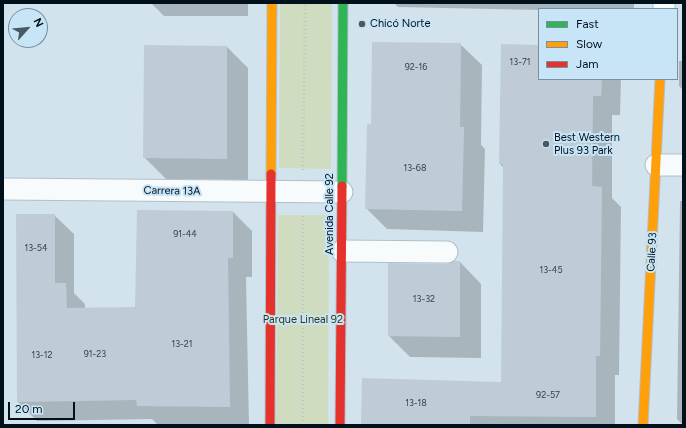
<!DOCTYPE html>
<html>
<head>
<meta charset="utf-8">
<style>
  body { margin:0 }
  #map { position:relative; width:686px; height:428px; overflow:hidden; background:#d3e3ed; font-family:Figtree,sans-serif }
  canvas { display:block }
  .frame { position:absolute; inset:0; border:4px solid #01111b; pointer-events:none }
  .legend { position:absolute; left:538px; top:8px; width:140px; height:72px; box-sizing:border-box; background:#c8e5f8; border:1px solid #7890a0; margin:0; padding:5px 7px; list-style:none; font-size:12px; color:#01111b }
  .legend li { display:flex; align-items:center; gap:8px; height:20px }
  .legend b { width:20px; border:1px solid #7890a0 }
  .north { position:absolute; left:8px; top:8px; width:40px; height:40px; box-sizing:border-box; background:#c8e5f8; border:1px solid #7890a0; border-radius:50%; rotate:63deg; font-size:11px; font-weight:700; line-height:16px; text-align:center; color:#01111b }
  .north::after { content:''; display:block; margin:auto; width:14px; height:18px; background:#4a5a64; clip-path:polygon(50% 0,100% 100%,50% 72%,0 100%) }
  .scale { position:absolute; left:8px; top:402px; width:67px; height:18px; box-sizing:border-box; border:2px solid #01111b; border-top:0; padding-left:5px; font-size:12px; line-height:14px; white-space:nowrap; color:#01111b; -webkit-text-stroke:3px #c8e5f8; paint-order:stroke }
</style>
</head>
<body>
<div id="map">
<canvas width="686" height="428"></canvas>
<div class="frame"></div>
<ul class="legend">
<li><b style="height:5px;background:#30b455"></b>Fast</li>
<li><b style="height:5px;background:#ff9f0a"></b>Slow</li>
<li><b style="height:5px;background:#e5322d"></b>Jam</li>
</ul>
<div class="north">N</div>
<div class="scale">20 m</div>
</div>
<script>
const c = document.querySelector('canvas').getContext('2d');
c.lineJoin = 'round';
function paint(path, color) { c.fillStyle = color; c.fill(path, 'evenodd'); }
function trace(path, color, width, dash) { c.strokeStyle = color; c.lineWidth = width; c.lineCap = dash ? 'butt' : 'round'; c.setLineDash(dash || []); c.stroke(path); }
function drawText(font, color, halo, rows, align = 'center') {
  c.font = font + ' Figtree,sans-serif'; c.lineWidth = 4; c.setLineDash([]); c.textBaseline = 'middle'; c.strokeStyle = halo; c.fillStyle = color; for (const [text, x, y, turn = 0] of rows) {
    c.save(); c.translate(x, y); c.rotate((+turn || 0) * Math.PI / 180); c.textAlign = isNaN(turn) ? turn : align; if (halo) c.strokeText(text, 0, 0); c.fillText(text, 0, 0); c.restore();
  }
}
const green = new Path2D(`
  M 280,3 L 332,3 L 331,169 L 279,168 Z
  M 278,215 L 329,215 L 328,425 L 276,425 Z`);
const shadow = new Path2D(`
  M 151,3 L 248,3 L 248,16 L 164,16 Z
  M 394,3 L 634,3 L 634,9 L 539,10 L 398,7 Z
  M 460,44 L 482,65 L 481,145 L 485,149 L 483,232 L 387,229 L 366,208 L 372,125 Z
  M 539,46 L 539,79 L 621,79 L 620,115 L 612,115 L 612,198 L 621,207 L 619,375 L 615,375 L 615,425 L 362,425 L 502,383 L 504,168 L 500,164 Z
  M 227,47 L 248,68 L 248,180 L 166,179 L 144,157 Z
  M 679,61 L 683,61 L 683,90 L 679,86 Z
  M 680,201 L 683,201 L 683,425 L 677,419 Z
  M 138,212 L 233,212 L 252,231 L 252,277 L 246,277 L 249,425 L 157,424 L 152,419 L 37,421 L 18,402 L 54,215 L 74,234 L 74,293 L 85,304 L 85,308 L 136,308 Z
  M 460,262 L 481,284 L 481,358 L 410,357 L 389,336 L 389,264 L 447,265 Z`);
const building = new Path2D(`
  M 372,42 L 461,43 L 460,127 L 464,127 L 462,211 L 365,209 L 367,124 L 371,124 Z
  M 501,44 L 539,45 L 539,79 L 602,79 L 601,96 L 593,96 L 592,186 L 602,187 L 600,356 L 596,356 L 596,417 L 470,416 L 470,425 L 361,425 L 362,378 L 501,382 L 503,164 L 499,164 Z
  M 144,45 L 227,46 L 227,159 L 143,158 Z
  M 137,210 L 233,211 L 233,258 L 228,258 L 230,407 L 137,406 L 136,400 L 17,402 L 16,214 L 55,214 L 55,283 L 66,283 L 67,308 L 135,307 Z
  M 454,261 L 460,261 L 460,337 L 388,336 L 388,263 L 447,264 Z`);
const path = new Path2D(`
  M 303,170 L 305,3
  M 303,425 L 303,213`);
const street = new Path2D(`
  M 664,9 L 664,3
  M 656,165 L 683,165
  M 3,189 L 342,192
  M 342,251 L 447,252`);
const fast = new Path2D(`
  M 342,186 L 343,3`);
const slow = new Path2D(`
  M 271,174 L 272,3
  M 643,425 L 660,79`);
const jam = new Path2D(`
  M 270,425 L 271,174
  M 340,425 L 342,186`);
const markers = [
  [362,24,4,"#4a5a64"],
  [546,144,4,"#4a5a64"]
];
const numberNames = [
  ["13-71",520,62],
  ["92-16",416,67],
  ["13-68",415,168],
  ["91-44",185,234],
  ["13-54",36,248],
  ["13-45",551,270],
  ["13-32",424,299],
  ["13-21",182,344],
  ["91-23",95,354],
  ["13-12",42,355],
  ["92-57",548,395],
  ["13-18",416,403]
];
const poiNames = [
  ["Chicó Norte",370,24],
  ["Best Western",554,138],
  ["Plus 93 Park",554,151]
];
const streetNames = [
  ["Carrera 13A",172,191,1],
  ["Avenida Calle 92",330,214,-90],
  ["Calle 93",652,252,-87]
];
const parkNames = [
  ["Parque Lineal 92",303,320]
];
paint(green, '#cfdcbf');
paint(shadow, '#0003');
paint(building, '#bfccd8');
trace(street, '#b0c0ca', 23);
trace(fast, '#b0c0ca', 11);
trace(slow, '#b0c0ca', 11);
trace(jam, '#b0c0ca', 11);
trace(path, '#bdc3c7', 2.5, [1, 3]);
trace(street, '#f8fbfc', 21);
trace(fast, '#30b455', 9);
trace(slow, '#ff9f0a', 9);
trace(jam, '#e5322d', 9);
for (const [x, y, r, color] of markers) { const dot = new Path2D(); dot.arc(x, y, r, 0, 2 * Math.PI); c.fillStyle = color; c.fill(dot); trace(dot, '#c8e5f8', 1.5); }
drawText('9px', '#32424c', null, numberNames);
drawText('11px', '#01111b', '#c8e5f8', poiNames, 'left');
drawText('11px', '#01111b', '#c8e5f8', streetNames);
drawText('11px', '#33390e', '#c8e5f8', parkNames);
</script>
</body>
</html>
